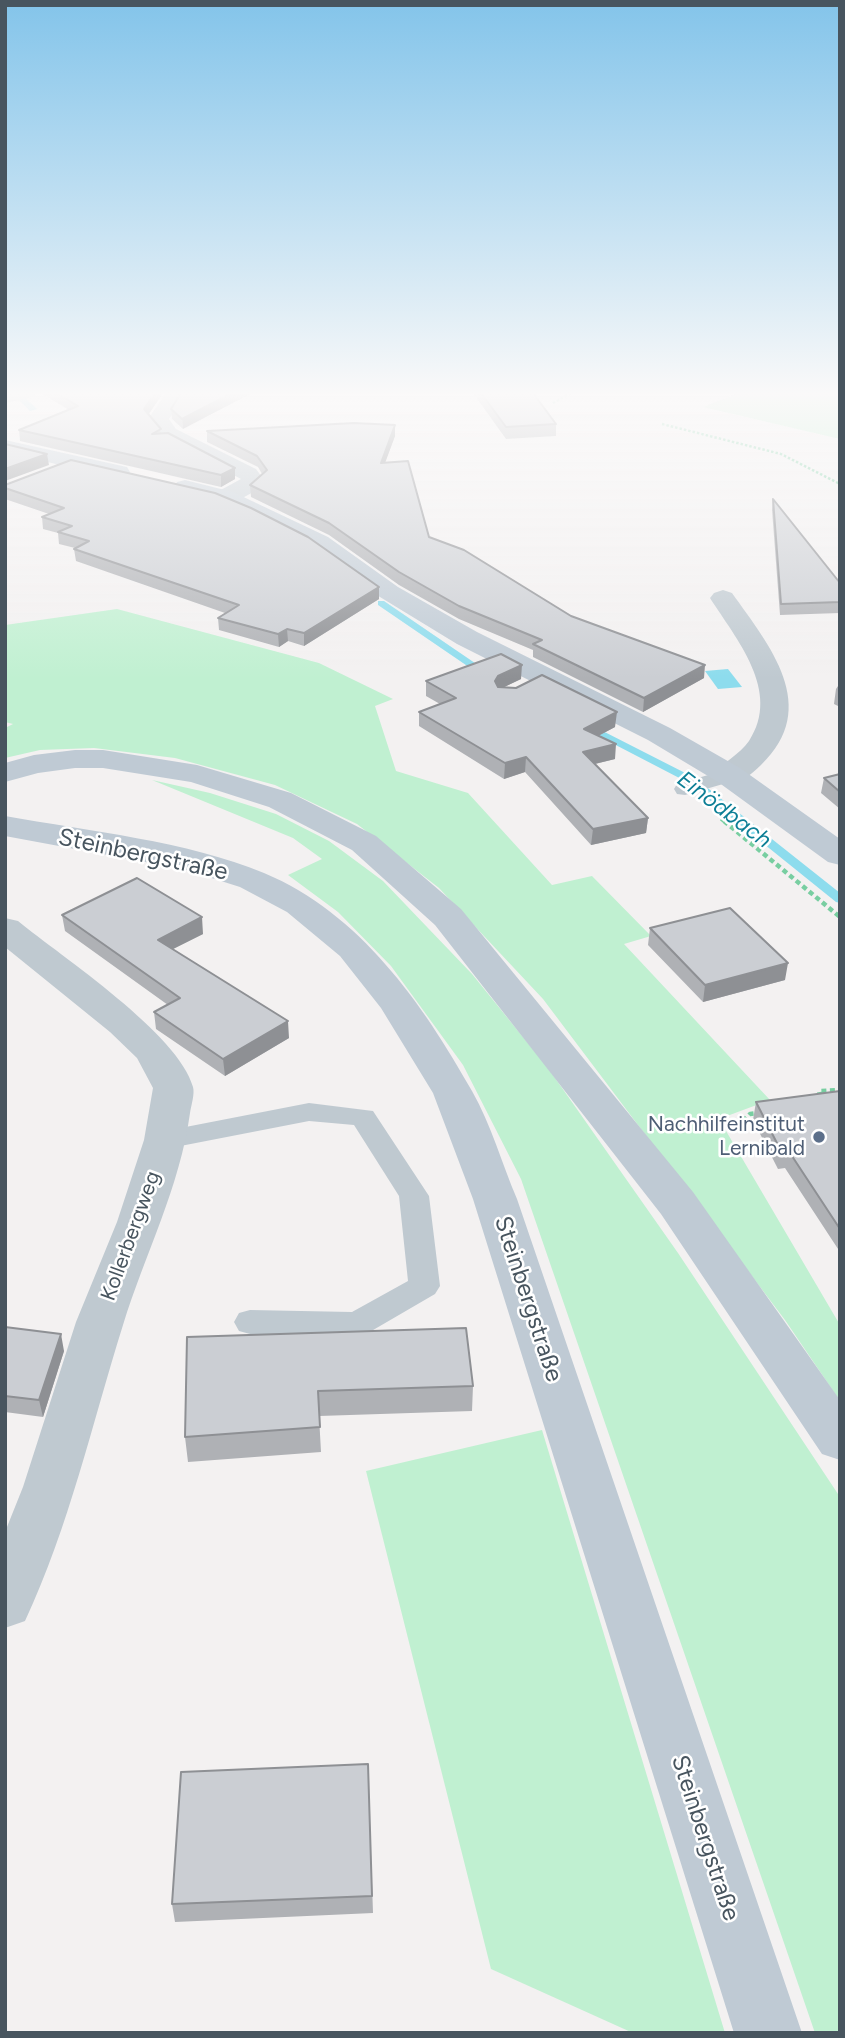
<!DOCTYPE html>
<html>
<head>
<meta charset="utf-8">
<style>
  body { margin:0 }
  #map { position:relative; width:845px; height:2038px; overflow:hidden; background:#f3f1f1; font-family:Figtree,sans-serif }
  canvas { display:block }
  .frame { position:absolute; inset:0; border:7px solid #48555f; pointer-events:none }
</style>
</head>
<body>
<div id="map">
<canvas width="845" height="2038"></canvas>
<div class="frame"></div>
</div>
<script>
const c = document.querySelector('canvas').getContext('2d');
c.lineJoin = 'round';
function paint(path, color) { c.fillStyle = color; c.fill(path, 'evenodd'); }
function trace(path, color, width, dash) { c.strokeStyle = color; c.lineWidth = width; c.lineCap = dash ? 'butt' : 'round'; c.setLineDash(dash || []); c.stroke(path); }
function drawText(font, color, halo, rows, align = 'center') {
  c.font = font + ' Figtree,sans-serif'; c.lineWidth = 5; c.setLineDash([]); c.textBaseline = 'middle'; c.strokeStyle = halo; c.fillStyle = color; for (const [text, x, y, turn = 0] of rows) {
    c.save(); c.translate(x, y); c.rotate((+turn || 0) * Math.PI / 180); c.textAlign = isNaN(turn) ? turn : align; if (halo) c.strokeText(text, 0, 0); c.fillText(text, 0, 0); c.restore();
  }
}
const green = new Path2D(`
  M 739,393 L 840,393 L 840,439 L 703,407 Z
  M 117,609 L 319,663 L 393,699 L 375,706 L 396,771 L 468,793 L 552,885 L 592,876 L 651,936 L 624,944 L 770,1100 L 719,1119 L 840,1325 L 840,1401 L 785,1320 L 543,999 L 439,888 L 357,824 L 275,785 L 175,758 L 94,748 L 40,750 L 5,758 L 5,728 L 13,724 L 5,722 L 5,625 Z
  M 152,780 L 210,793 L 276,814 L 329,841 L 383,881 L 472,974 L 548,1068 L 678,1253 L 840,1497 L 840,2033 L 815,2033 L 521,1179 L 463,1065 L 391,966 L 338,912 L 288,875 L 322,859 L 293,838 Z
  M 542,1430 L 725,2033 L 633,2033 L 491,1969 L 366,1471 Z`);
const water = new Path2D(`
  M 728,669 L 742,687 L 718,689 L 705,671 Z`);
const stream = new Path2D(`
  M 12,393 L 20,393 L 37,409 L 30,411 Z
  M 378,601 L 384,601 L 491,674 L 482,676 L 378,605 Z
  M 585,722 L 695,778 L 840,893 L 840,903 L 836,902 L 687,782 L 581,727 L 580,725 Z`);
const pathFar2 = new Path2D(`
  M 553,403 L 571,393
  M 662,424 L 781,454 L 840,484`);
const pathFar1 = new Path2D(`
  M 721,819 L 726,823`);
const path = new Path2D(`
  M 724,821 L 840,917
  M 820,1097 L 819,1091 L 840,1090
  M 743,1121 L 750,1114 L 759,1113`);
const lane = new Path2D(`
  M 729,769 L 737,770 L 740,775 L 737,780 L 685,795 L 677,794 L 674,789 L 677,784 Z
  M 309,1103 L 373,1111 L 429,1196 L 440,1286 L 435,1294 L 368,1333 L 357,1336 L 250,1334 L 239,1331 L 234,1322 L 239,1313 L 250,1310 L 352,1312 L 408,1281 L 399,1196 L 354,1125 L 309,1121 L 165,1149 L 155,1147 L 151,1140 L 155,1133 L 165,1131 Z`);
const street = new Path2D(`
  M 5,393 L 36,393 L 33,397 L 5,403 Z
  M 166,393 L 186,393 L 169,419 L 176,429 L 256,469 L 265,481 C 256,493 232,506 217,502 L 214,497 L 217,492 L 241,479 L 162,437 L 148,419 Z
  M 723,590 L 732,593 C 769,645 822,707 761,765 C 748,778 736,786 718,782 L 713,775 C 723,762 739,755 749,741 C 782,691 736,639 710,598 L 714,593 Z
  M 5,918 L 18,921 C 62,957 179,1034 193,1087 C 195,1094 191,1106 190,1113 C 180,1187 145,1254 123,1325 C 92,1424 69,1527 25,1621 L 5,1628 L 5,1532 L 23,1487 L 76,1322 L 117,1222 L 144,1140 L 153,1088 L 137,1058 L 110,1032 L 5,947 Z`);
const secondary = new Path2D(`
  M 5,440 L 127,467 L 130,472 L 127,477 L 119,479 L 5,452 Z
  M 185,480 L 233,492 L 328,537 L 398,587 L 477,632 L 670,728 L 740,768 L 840,839 L 840,865 L 828,862 L 718,782 L 648,740 L 457,644 L 380,597 L 310,547 L 217,502 L 177,492 L 174,487 L 177,482 Z
  M 75,750 L 103,750 L 197,765 L 291,793 L 376,836 L 461,909 L 693,1192 L 840,1400 L 840,1460 L 822,1454 L 661,1214 L 435,925 L 352,850 L 269,807 L 191,782 L 103,768 L 75,768 L 38,773 L 5,782 L 5,763 L 34,755 Z
  M 5,816 C 88,831 187,841 264,873 C 360,913 423,1004 472,1091 C 491,1124 502,1164 517,1199 L 802,2033 L 734,2033 L 473,1199 L 433,1093 L 381,1008 L 340,956 L 287,912 L 240,887 L 183,869 L 5,836 Z`);
const wall = new Path2D(`
  M 41,393 L 163,393 L 149,414 L 161,433 L 235,479 L 221,487 L 20,441 L 19,430 L 69,410 Z
  M 181,393 L 183,429 L 172,419 L 171,409 Z
  M 473,393 L 533,393 L 556,424 L 556,436 L 506,439 Z
  M 395,425 L 395,436 L 385,462 L 429,537 L 571,616 L 704,678 L 643,712 L 533,657 L 533,650 L 459,619 L 399,585 L 329,535 L 251,497 L 250,485 L 262,474 L 258,467 L 207,442 L 207,431 Z
  M 5,485 L 379,599 L 304,646 L 288,641 L 279,647 L 219,630 L 218,618 L 225,613 L 76,561 L 74,549 L 75,548 L 59,544 L 58,533 L 43,529 L 42,517 L 49,514 L 5,499 Z
  M 773,499 L 840,583 L 840,613 L 780,615 L 772,510 Z
  M 521,679 L 504,687 L 615,727 L 598,736 L 615,759 L 595,764 L 648,818 L 646,833 L 591,845 L 525,772 L 504,779 L 419,726 L 419,712 L 440,704 L 426,696 L 426,681 Z
  M 840,683 L 840,707 L 834,704 L 836,689 Z
  M 840,774 L 840,809 L 821,793 L 824,778 Z
  M 62,915 L 203,934 L 173,949 L 289,1038 L 225,1076 L 156,1029 L 154,1012 L 168,1005 L 65,931 Z
  M 650,928 L 785,980 L 703,1002 L 648,945 Z
  M 840,1091 L 840,1252 L 785,1168 L 778,1169 L 753,1120 L 756,1102 Z
  M 5,1327 L 64,1351 L 43,1417 L 5,1412 Z
  M 466,1328 L 473,1386 L 472,1411 L 319,1416 L 321,1452 L 188,1462 L 185,1437 Z
  M 368,1764 L 373,1913 L 175,1922 L 172,1904 Z`);
const shadedWall = new Path2D(`
  M 155,393 L 163,393 L 145,419 L 144,409 Z
  M 232,393 L 252,393 L 183,429 L 182,419 Z
  M 395,425 L 395,436 L 381,474 L 381,463 Z
  M 47,454 L 49,465 L 5,481 L 5,469 Z
  M 235,468 L 235,479 L 221,487 L 221,475 Z
  M 379,587 L 379,599 L 304,646 L 304,633 Z
  M 287,629 L 288,641 L 279,647 L 278,634 Z
  M 522,665 L 521,679 L 498,690 L 495,681 L 498,676 Z
  M 705,665 L 704,678 L 643,712 L 644,698 Z
  M 617,712 L 615,727 L 583,744 L 584,729 Z
  M 616,744 L 615,759 L 582,767 L 583,752 Z
  M 526,757 L 525,772 L 504,779 L 505,763 Z
  M 648,818 L 646,833 L 591,845 L 593,829 Z
  M 202,917 L 203,934 L 159,956 L 158,940 Z
  M 788,963 L 785,980 L 703,1002 L 705,985 Z
  M 288,1021 L 289,1038 L 225,1076 L 223,1059 Z
  M 61,1334 L 64,1351 L 43,1417 L 39,1400 Z`);
const building = new Path2D(`
  M 56,393 L 155,393 L 144,409 L 161,429 L 152,434 L 168,433 L 235,468 L 221,475 L 19,430 L 78,406 Z
  M 181,393 L 232,393 L 182,419 L 171,409 Z
  M 481,393 L 533,393 L 556,424 L 506,427 Z
  M 354,423 L 395,425 L 381,463 L 408,461 L 429,537 L 464,550 L 571,616 L 705,665 L 644,698 L 533,644 L 542,640 L 459,606 L 399,572 L 329,523 L 250,485 L 267,470 L 257,456 L 207,431 Z
  M 5,444 L 47,454 L 5,469 Z
  M 71,460 L 215,493 L 251,508 L 308,537 L 379,587 L 304,633 L 287,629 L 278,634 L 218,618 L 239,605 L 74,549 L 89,541 L 58,532 L 72,526 L 42,517 L 64,508 L 5,488 L 5,485 Z
  M 773,499 L 840,583 L 840,602 L 781,604 Z
  M 501,654 L 522,665 L 498,676 L 495,681 L 498,687 L 516,688 L 542,675 L 617,712 L 584,729 L 616,744 L 583,752 L 648,818 L 593,829 L 526,757 L 505,763 L 419,712 L 456,698 L 426,681 Z
  M 840,774 L 840,792 L 824,778 Z
  M 137,878 L 202,917 L 158,940 L 288,1021 L 223,1059 L 154,1012 L 180,998 L 62,915 Z
  M 730,908 L 788,963 L 705,985 L 650,928 Z
  M 840,1091 L 840,1229 L 788,1150 L 781,1151 L 756,1102 Z
  M 5,1327 L 61,1334 L 39,1400 L 5,1396 Z
  M 466,1328 L 473,1386 L 318,1391 L 320,1427 L 185,1437 L 187,1337 Z
  M 368,1764 L 372,1896 L 172,1904 L 181,1772 Z`);
const markers = [
  [819,1137,7,"#5c6f8a"]
];
const serviceNames = [
  ["Nachhilfeinstitut",805,1125],
  ["Lernibald",805,1149]
];
const streetNames = [
  ["Kollerbergweg",131,1236,-70]
];
const waterNames = [
  ["Einödbach",724,810,37]
];
const nearStreetnames = [
  ["Steinbergstraße",143,855,12],
  ["Steinbergstraße",528,1299,72],
  ["Steinbergstraße",705,1838,72]
];
paint(green, '#c0f0d1');
paint(water, '#8ddced');
paint(stream, '#8ddced');
trace(pathFar2, '#78cea1', 2.5, [2.5, 2]);
trace(pathFar1, '#78cea1', 3.5, [3.5, 2.5]);
trace(path, '#78cea1', 4.5, [5, 3.5]);
paint(lane, '#bfc9d0');
paint(street, '#bfc9d0');
paint(secondary, '#bfcad4');
paint(wall, '#afb1b5');
paint(shadedWall, '#8e9094');
paint(building, '#cbced3');
trace(building, '#8e9094', 2);
const sky = c.createLinearGradient(0, 0, 0, 679);
sky.addColorStop(0, '#83c4ea');
sky.addColorStop(0.58, '#faf9f9');
sky.addColorStop(1, '#faf9f900');
c.fillStyle = sky;
c.fillRect(0, 0, 845, 679);
for (const [x, y, r, color] of markers) { const dot = new Path2D(); dot.arc(x, y, r, 0, 2 * Math.PI); c.fillStyle = color; c.fill(dot); trace(dot, '#fff', 2.5); }
drawText('21px', '#4e5e75', '#fff', serviceNames, 'right');
drawText('21px', '#48555f', '#fff', streetNames);
drawText('italic 23px', '#0d7f96', '#fff', waterNames);
drawText('24px', '#48555f', '#fff', nearStreetnames);
</script>
</body>
</html>
